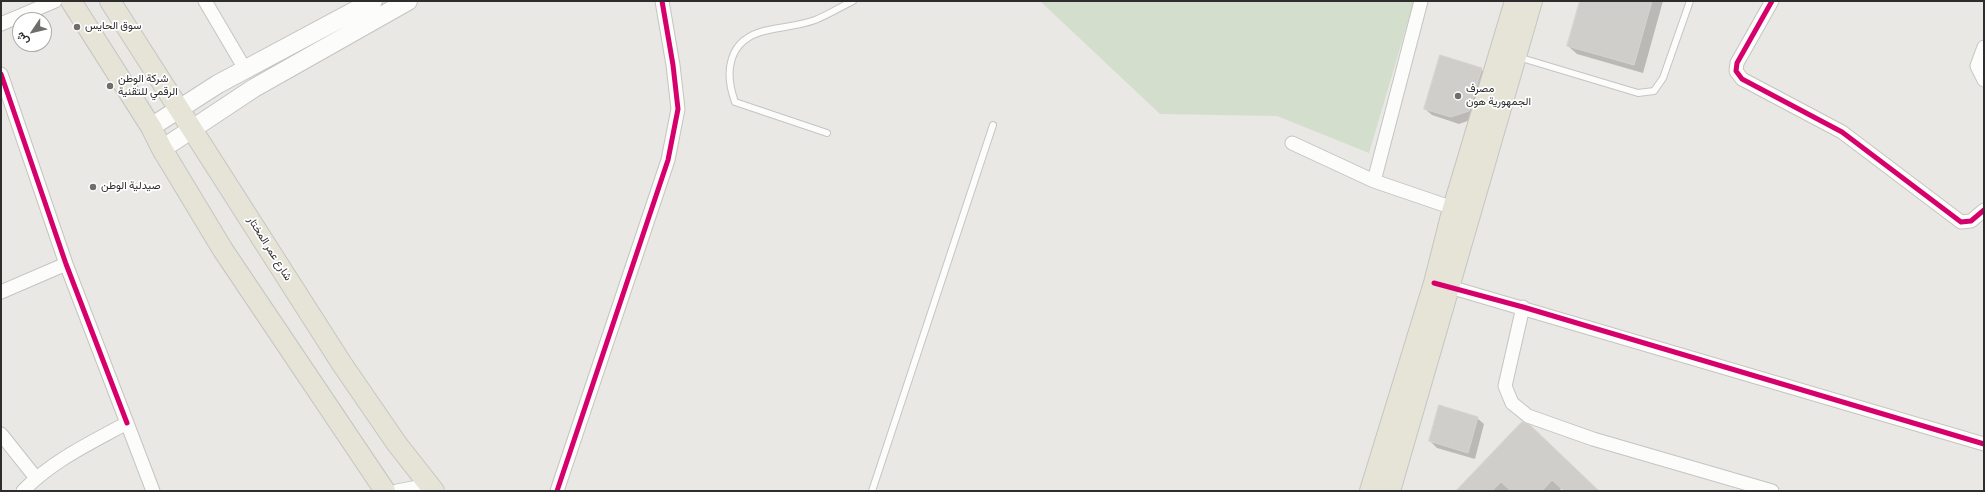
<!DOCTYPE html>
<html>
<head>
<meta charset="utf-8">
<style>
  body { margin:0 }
  #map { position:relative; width:1985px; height:492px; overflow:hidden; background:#e9e8e4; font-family:"Source Sans 3",Vazirmatn,sans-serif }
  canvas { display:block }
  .frame { position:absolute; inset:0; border:2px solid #2d2d2d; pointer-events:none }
  .north { position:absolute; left:12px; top:12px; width:40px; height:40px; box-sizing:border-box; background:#fff; border:1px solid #ababab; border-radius:50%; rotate:235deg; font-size:11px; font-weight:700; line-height:16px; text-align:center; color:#2d2d2d }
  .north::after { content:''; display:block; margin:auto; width:14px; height:18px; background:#6f6e6d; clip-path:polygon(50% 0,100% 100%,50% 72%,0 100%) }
</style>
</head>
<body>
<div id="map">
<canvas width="1985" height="492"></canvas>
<div class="frame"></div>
<div class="north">ش</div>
</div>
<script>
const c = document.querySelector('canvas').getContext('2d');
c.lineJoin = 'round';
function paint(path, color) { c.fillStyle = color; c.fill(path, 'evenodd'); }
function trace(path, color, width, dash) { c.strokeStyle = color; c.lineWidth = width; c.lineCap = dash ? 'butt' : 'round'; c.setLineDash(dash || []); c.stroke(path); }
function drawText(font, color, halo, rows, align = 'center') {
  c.font = font + ' "Source Sans 3",Vazirmatn,sans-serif'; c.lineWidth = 3.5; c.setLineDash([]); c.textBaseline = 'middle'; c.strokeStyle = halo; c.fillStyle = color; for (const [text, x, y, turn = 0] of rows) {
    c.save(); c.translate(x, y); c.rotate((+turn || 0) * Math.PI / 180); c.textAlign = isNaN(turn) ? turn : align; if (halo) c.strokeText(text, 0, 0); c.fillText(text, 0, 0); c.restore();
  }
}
const cemetery = new Path2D(`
  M 1040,1 L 1414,1 L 1369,153 L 1277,116 L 1160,114 Z`);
const shadow = new Path2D(`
  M 1581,1 L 1663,1 L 1643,73 L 1577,54 L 1568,46 Z
  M 1481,69 L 1488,76 L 1476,118 L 1459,124 L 1432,115 L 1425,109 Z
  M 1477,418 L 1484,424 L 1475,459 L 1437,448 L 1430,441 Z
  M 1522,423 L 1597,491 L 1565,491 L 1562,488 L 1559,491 L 1458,491 Z`);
const building = new Path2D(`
  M 1580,1 L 1652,1 L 1634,65 L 1567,46 Z
  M 1440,55 L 1482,68 L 1469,111 L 1451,117 L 1424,109 Z
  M 1439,405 L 1478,417 L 1468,453 L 1429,441 Z
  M 1522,422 L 1530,425 L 1599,491 L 1564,491 L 1552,480 L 1542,491 L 1511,491 L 1501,482 L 1492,491 L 1456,491 Z`);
const lane = new Path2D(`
  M 1518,57 L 1638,93 L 1654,91 L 1663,78 L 1690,1
  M 827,133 L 735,102 C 724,72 728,40 764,31 C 780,27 799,26 815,20 C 828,15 840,7 853,1
  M 872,491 L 993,125`);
const street = new Path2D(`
  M 205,1 L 245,69
  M 1772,1 L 1737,63 L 1736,71 L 1742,79 L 1842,132 L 1961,222 L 1971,221 L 1984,210
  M 1,24 L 55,1
  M 1984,47 L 1977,66 L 1984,80
  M 1,74 L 66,264 L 127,423
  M 1292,143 L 1374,181 L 1453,208
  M 1374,181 L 1421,1
  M 1443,285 L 1984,444
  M 1,292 L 66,264
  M 1523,307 L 1505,386 L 1512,403 L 1528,416 L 1593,439 L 1772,491
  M 1,434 L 36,478
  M 23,491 C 52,461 90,443 127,423 L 153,491
  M 397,491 L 428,485
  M 557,491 L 668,160 L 678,109 L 673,65 L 662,1`);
const secondary = new Path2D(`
  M 151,127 L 218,84 L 373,1
  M 162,149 L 254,88 L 408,1`);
const primary = new Path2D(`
  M 71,1 L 151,127 L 162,149 L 223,250 L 385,491
  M 110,1 L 342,364 L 397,444 L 434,491
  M 1370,491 L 1434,283 L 1453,208 L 1515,1
  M 1390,491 L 1532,1`);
const cycleway = new Path2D(`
  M 1772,1 L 1737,63 L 1736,71 L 1742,79 L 1842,132 L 1961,222 L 1971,221 L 1984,210
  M 1,74 L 66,264 L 127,423
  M 1434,283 L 1523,307 L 1984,444
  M 557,491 L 668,160 L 678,109 L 673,65 L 662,1`);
const markers = [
  [77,27,4,"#6f6e6d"],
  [110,86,4,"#6f6e6d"],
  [1458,96,4,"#6f6e6d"],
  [93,187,4,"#6f6e6d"]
];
const poiNames = [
  ["سوق الحايس",85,27],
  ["شركة الوطن",118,80],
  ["الرقمي للتقنية",118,93],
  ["مصرف",1466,90],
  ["الجمهورية هون",1466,103],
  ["صيدلية الوطن",101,187]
];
const streetNames = [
  ["شارع عمر المختار",269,249,58]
];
paint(cemetery, '#d4decd');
paint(shadow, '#0003');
paint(building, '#cfceca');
trace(building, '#d4d3d0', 1);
trace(lane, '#c4c4c3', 8);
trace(street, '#c4c4c3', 15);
trace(secondary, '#c4c4c3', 20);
trace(primary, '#c5c5c3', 22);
trace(lane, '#fcfcfb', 6);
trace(street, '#fcfcfb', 13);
trace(secondary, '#fcfcfb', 18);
trace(primary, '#e6e4d7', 20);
trace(cycleway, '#d6006c', 5);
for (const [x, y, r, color] of markers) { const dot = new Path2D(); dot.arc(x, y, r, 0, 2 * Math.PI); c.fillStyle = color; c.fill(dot); trace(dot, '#fff', 1.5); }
drawText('11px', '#2d2d2d', '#fff', poiNames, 'left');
drawText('11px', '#2d2d2d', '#fff', streetNames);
</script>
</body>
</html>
